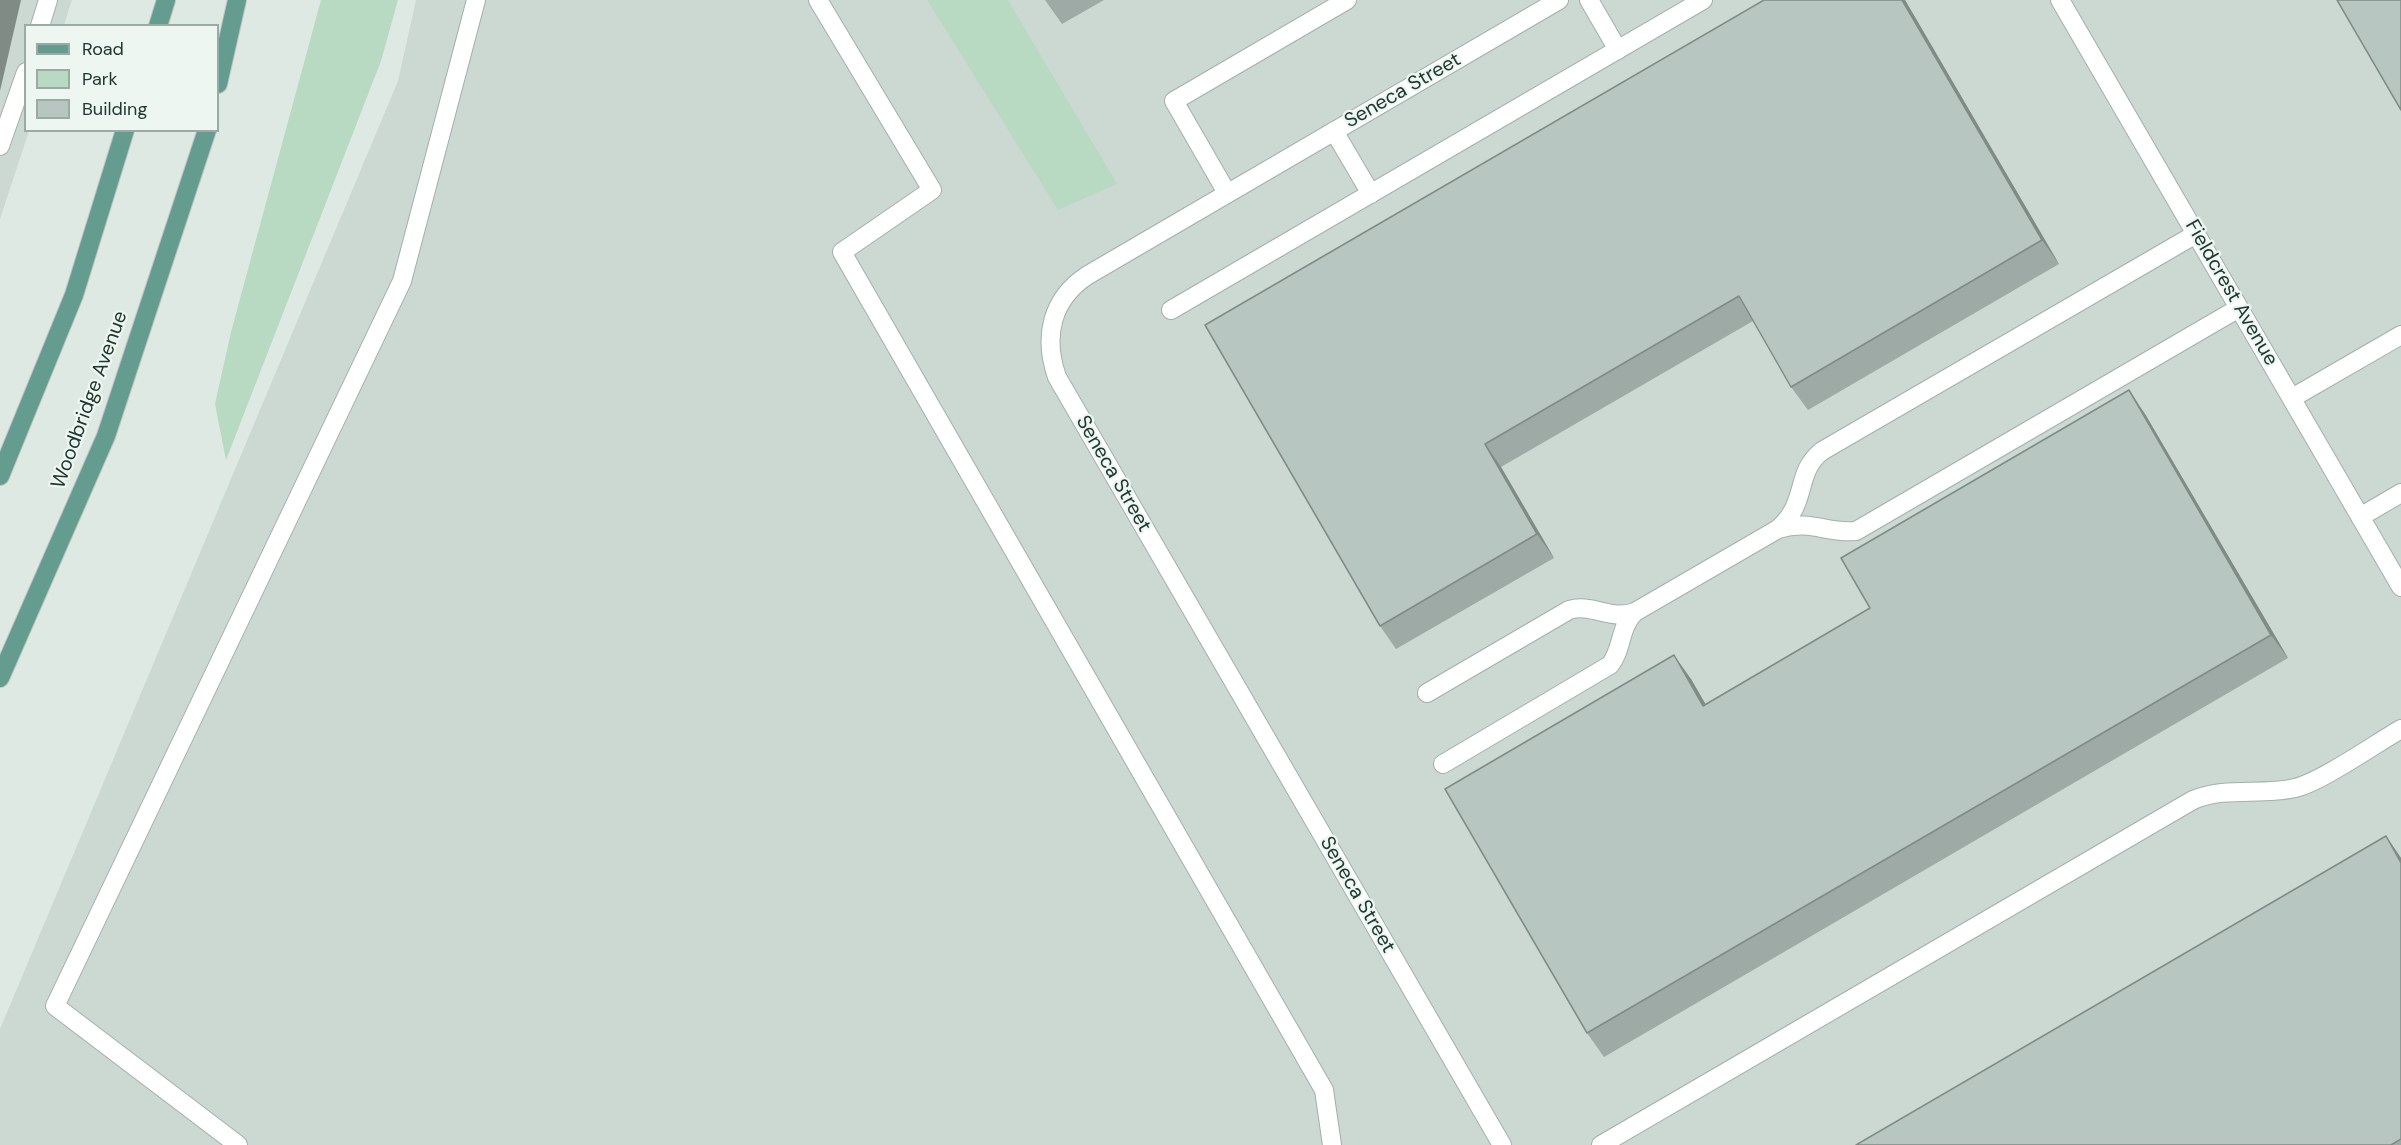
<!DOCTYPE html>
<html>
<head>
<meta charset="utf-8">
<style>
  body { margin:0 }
  #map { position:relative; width:2401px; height:1145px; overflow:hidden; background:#dee9e4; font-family:"DM Sans",sans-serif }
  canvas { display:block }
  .legend { position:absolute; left:24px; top:24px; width:195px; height:108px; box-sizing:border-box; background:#eef6f2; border:2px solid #9caaa5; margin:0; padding:8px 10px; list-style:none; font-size:18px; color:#203732 }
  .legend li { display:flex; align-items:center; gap:12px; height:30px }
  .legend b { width:30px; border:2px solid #9caaa5 }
</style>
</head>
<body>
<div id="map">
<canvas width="2401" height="1145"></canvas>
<ul class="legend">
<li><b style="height:8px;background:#659c90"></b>Road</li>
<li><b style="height:16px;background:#b8d9c2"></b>Park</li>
<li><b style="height:16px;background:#b7c6c0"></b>Building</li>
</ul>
</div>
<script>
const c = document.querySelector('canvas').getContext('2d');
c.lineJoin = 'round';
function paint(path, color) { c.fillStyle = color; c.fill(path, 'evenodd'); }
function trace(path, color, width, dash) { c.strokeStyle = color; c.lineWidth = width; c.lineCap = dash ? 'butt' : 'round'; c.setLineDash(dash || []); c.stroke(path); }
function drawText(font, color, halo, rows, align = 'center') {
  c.font = font + ' "DM Sans",sans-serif'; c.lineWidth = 4.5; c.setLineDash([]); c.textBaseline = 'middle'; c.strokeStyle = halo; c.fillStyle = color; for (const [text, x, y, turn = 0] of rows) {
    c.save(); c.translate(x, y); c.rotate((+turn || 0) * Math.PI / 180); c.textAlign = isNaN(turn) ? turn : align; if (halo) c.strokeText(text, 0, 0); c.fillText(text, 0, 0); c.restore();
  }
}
const built = new Path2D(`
  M 0,0 L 72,0 L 64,25 L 26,26 L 26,130 L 29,131 L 0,219 Z
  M 416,0 L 2401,0 L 2401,1145 L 0,1145 L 0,1029 L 398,81 Z`);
const green = new Path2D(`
  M 321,0 L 398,0 L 381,61 L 226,460 L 215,404 L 231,332 Z
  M 927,0 L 1008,0 L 1117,184 L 1058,210 Z`);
const minor = new Path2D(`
  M 818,0 L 932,190 L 842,252 L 1324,1090 L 1332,1145
  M 1589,0 L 1618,50
  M 2060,0 L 2401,587
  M 40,26 L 48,0
  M 1334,131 L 1371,194
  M 0,146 L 26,72
  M 1227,193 L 1174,101 L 1347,0
  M 1171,310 L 1703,0
  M 2292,398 L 2401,335
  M 2360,517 L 2401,493
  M 1778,529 C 1813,519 1825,534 1856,531 L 2239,308
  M 1427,693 L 1569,610 C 1592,603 1611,621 1635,612 L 1778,529 C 1809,502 1794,473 1822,451 L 2196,234
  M 1443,764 L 1610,665 C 1623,649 1619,627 1635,612
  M 238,1145 L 55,1006 L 402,281 L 476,0
  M 1502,1145 L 1057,377 C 1043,337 1051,299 1088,275 L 1559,0
  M 1601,1145 L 2193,800 C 2226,786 2261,796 2295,788 C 2321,782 2375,744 2401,729`);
const major = new Path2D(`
  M 158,26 L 166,0
  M 218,84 L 237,0
  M 0,476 L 74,295 L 125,130
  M 0,678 L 106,436 L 207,130`);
const wall = new Path2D(`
  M 1045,0 L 1104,0 L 1062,24 Z
  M 1764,0 L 1905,0 L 2059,264 L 1808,410 L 1791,387 L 1753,321 L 1501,467 L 1554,558 L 1396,649 L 1380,626 L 1205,325 Z
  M 2145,414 L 2288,658 L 1604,1057 L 1587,1033 L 1691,679 L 1705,704 L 1870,608 Z
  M 2386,836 L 2401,858 L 2401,1145 L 1856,1145 Z`);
const shadedWall = new Path2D(`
  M 0,0 L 21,0 L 0,91 Z
  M 1902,0 L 1905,0 L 2059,264 L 2042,240 Z
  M 2129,390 L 2145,414 L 2288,658 L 2271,635 Z
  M 1485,444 L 1501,467 L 1554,558 L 1537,534 Z
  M 1674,655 L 1691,679 L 1720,729 L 1703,706 Z
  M 2386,836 L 2401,858 L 2401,863 Z`);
const building = new Path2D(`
  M 1764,0 L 1902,0 L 2042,240 L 1791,387 L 1739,296 L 1485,444 L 1537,534 L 1380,626 L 1205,325 Z
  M 2337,0 L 2401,0 L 2401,110 Z
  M 2129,390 L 2271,635 L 1587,1033 L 1445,789 L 1674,655 L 1703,706 L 1870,608 L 1841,558 Z
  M 2386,836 L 2401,863 L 2401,1139 L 2391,1145 L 1856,1145 Z`);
const streetNames = [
  ["Seneca Street",1403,91,-30],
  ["Fieldcrest Avenue",2231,293,60],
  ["Woodbridge Avenue",90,400,-70],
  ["Seneca Street",1113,474,60],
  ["Seneca Street",1357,895,60]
];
paint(built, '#ccd9d3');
paint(green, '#b8d9c2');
trace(minor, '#a1b0ab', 20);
trace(major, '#bcc3c2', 20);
trace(minor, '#fff', 18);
trace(major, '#659c90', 18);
paint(wall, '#9daaa5');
paint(shadedWall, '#808b86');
paint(building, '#b7c6c0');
trace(building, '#808b86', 1.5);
drawText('20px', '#203732', '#eef6f2', streetNames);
</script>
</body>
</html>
